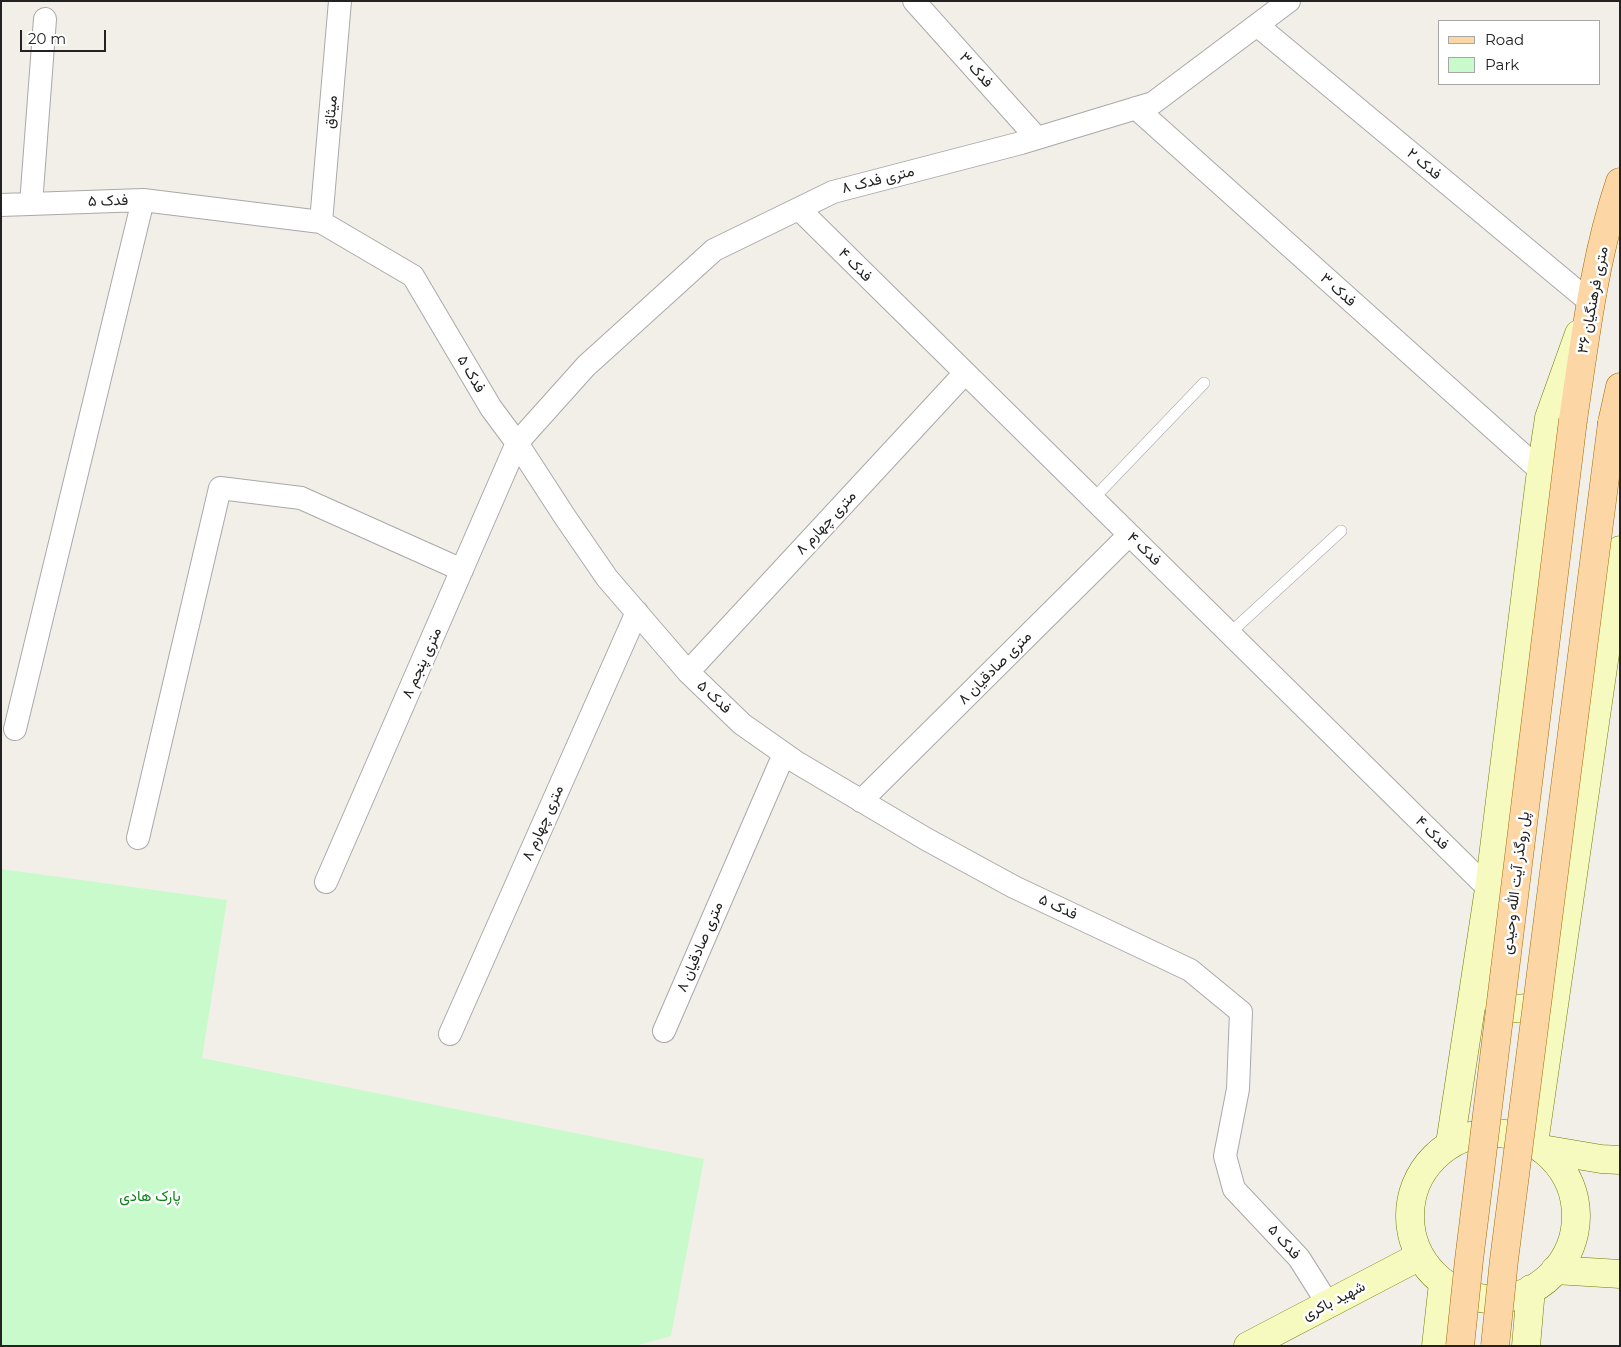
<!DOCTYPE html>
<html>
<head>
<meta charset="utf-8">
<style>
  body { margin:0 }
  #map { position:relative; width:1621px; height:1347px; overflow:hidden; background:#f2efe9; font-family:Montserrat,sans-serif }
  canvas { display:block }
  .frame { position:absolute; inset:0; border:2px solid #222; pointer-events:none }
  .legend { position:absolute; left:1438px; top:20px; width:162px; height:65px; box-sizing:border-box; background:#fff; border:1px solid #a7a7a7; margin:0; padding:6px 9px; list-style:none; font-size:15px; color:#222 }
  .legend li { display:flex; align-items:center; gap:10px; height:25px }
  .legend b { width:25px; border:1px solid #a7a7a7 }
  .scale { position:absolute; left:20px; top:30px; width:86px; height:22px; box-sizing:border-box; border:2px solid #222; border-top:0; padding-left:6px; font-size:15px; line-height:18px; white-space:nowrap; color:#222; -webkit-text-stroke:4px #fff; paint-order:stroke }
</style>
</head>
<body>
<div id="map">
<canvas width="1621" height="1347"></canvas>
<div class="frame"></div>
<ul class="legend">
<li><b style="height:6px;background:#fcd6a4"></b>Road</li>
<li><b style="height:14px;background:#c8facc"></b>Park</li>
</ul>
<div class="scale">20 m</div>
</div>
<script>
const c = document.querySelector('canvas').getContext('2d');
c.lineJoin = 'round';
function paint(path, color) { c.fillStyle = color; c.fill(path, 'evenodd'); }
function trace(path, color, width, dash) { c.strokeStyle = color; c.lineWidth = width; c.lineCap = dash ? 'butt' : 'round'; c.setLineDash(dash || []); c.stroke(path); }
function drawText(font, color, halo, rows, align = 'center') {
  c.font = font + ' Montserrat,Vazirmatn,sans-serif'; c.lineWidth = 5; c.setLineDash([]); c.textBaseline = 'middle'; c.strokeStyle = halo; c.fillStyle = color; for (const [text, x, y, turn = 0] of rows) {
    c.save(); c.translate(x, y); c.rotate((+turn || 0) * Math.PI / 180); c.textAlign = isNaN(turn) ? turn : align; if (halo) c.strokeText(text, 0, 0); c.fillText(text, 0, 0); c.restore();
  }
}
const park = new Path2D(`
  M 1,869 L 227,900 L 202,1058 L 704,1159 L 671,1336 L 635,1346 L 1,1346 Z`);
const service = new Path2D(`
  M 1093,499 L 1204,383
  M 1230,633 L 1341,531`);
const minor = new Path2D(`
  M 914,1 L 1037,138
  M 1258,26 L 1590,302
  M 1136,108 L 1541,471
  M 31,204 L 45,19
  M 1,205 L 143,200 L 321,222 L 413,276 L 491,408 L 517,443 L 565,517 L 607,578 L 688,672 L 742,724 L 796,762 L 926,839 L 1014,887 L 1190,970 L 1241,1012 L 1238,1089 L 1225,1156 L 1234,1189 L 1299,1258 L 1328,1304
  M 799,209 L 1489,889
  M 321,222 L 340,1
  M 688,672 L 965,373
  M 15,729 L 143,200
  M 861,801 L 1129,535
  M 138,838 L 220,488 L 301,498 L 462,570
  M 326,882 L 517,443 L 586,366 L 714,250 L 833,192 L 1021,143 L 1153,103 L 1289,1
  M 664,1031 L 784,754
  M 450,1034 L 637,612`);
const secondary = new Path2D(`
  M 1484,989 C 1504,1014 1527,1012 1553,1000
  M1410 1216a83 83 0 1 1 166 0a83 83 0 1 1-166 0Z
  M 1534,1143 L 1620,550
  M 1450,1144 L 1489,889 L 1541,471 L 1549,418 L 1579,334
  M 1542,1149 L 1601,1159 L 1620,1160
  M 1555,1270 L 1620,1274
  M 1248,1346 L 1420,1256
  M 1436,1346 L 1443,1283
  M 1526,1346 L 1531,1289`);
const primary = new Path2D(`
  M 1573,420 C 1585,340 1594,259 1620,182
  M 1612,423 L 1620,387`);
const primaryBridge = new Path2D(`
  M 1460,1346 L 1469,1260 L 1573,420
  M 1495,1346 L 1504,1260 L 1612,423`);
const streetNames = [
  ["فدک ۳",976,70,48],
  ["میثاق",331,112,-85],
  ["فدک ۲",1424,164,40],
  ["۸ متری فدک",878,180,-14],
  ["فدک ۵",108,201,-2],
  ["فدک ۴",855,265,45],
  ["فدک ۳",1338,290,42],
  ["۳۶ متری فرهنگیان",1593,300,-79],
  ["فدک ۵",471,374,60],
  ["۸ متری چهارم",826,523,-47],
  ["فدک ۴",1144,549,44],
  ["۸ متری پنجم",422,663,-66],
  ["۸ متری صادقیان",995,668,-45],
  ["فدک ۵",714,697,43],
  ["۸ متری چهارم",543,823,-66],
  ["فدک ۴",1432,833,45],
  ["پل روگذر آیت الله وحیدی",1516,883,-83],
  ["فدک ۵",1058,907,25],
  ["۸ متری صادقیان",700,947,-67],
  ["فدک ۵",1284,1242,48],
  ["شهید باکری",1334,1301,-27]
];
const parkNames = [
  ["پارک هادی",150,1197]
];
paint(park, '#c8facc');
trace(service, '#a9a9a9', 12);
trace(minor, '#a9a9a9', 24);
trace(secondary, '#707d05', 29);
trace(primary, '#a06b00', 29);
trace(service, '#fff', 11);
trace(minor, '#fff', 22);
trace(secondary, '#f7fabf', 28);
trace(primary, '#fcd6a4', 28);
trace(primaryBridge, '#a06b00', 29, []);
trace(primaryBridge, '#fcd6a4', 28);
drawText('15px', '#222', '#fff', streetNames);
drawText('15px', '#0c8416', '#fff', parkNames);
</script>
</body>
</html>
